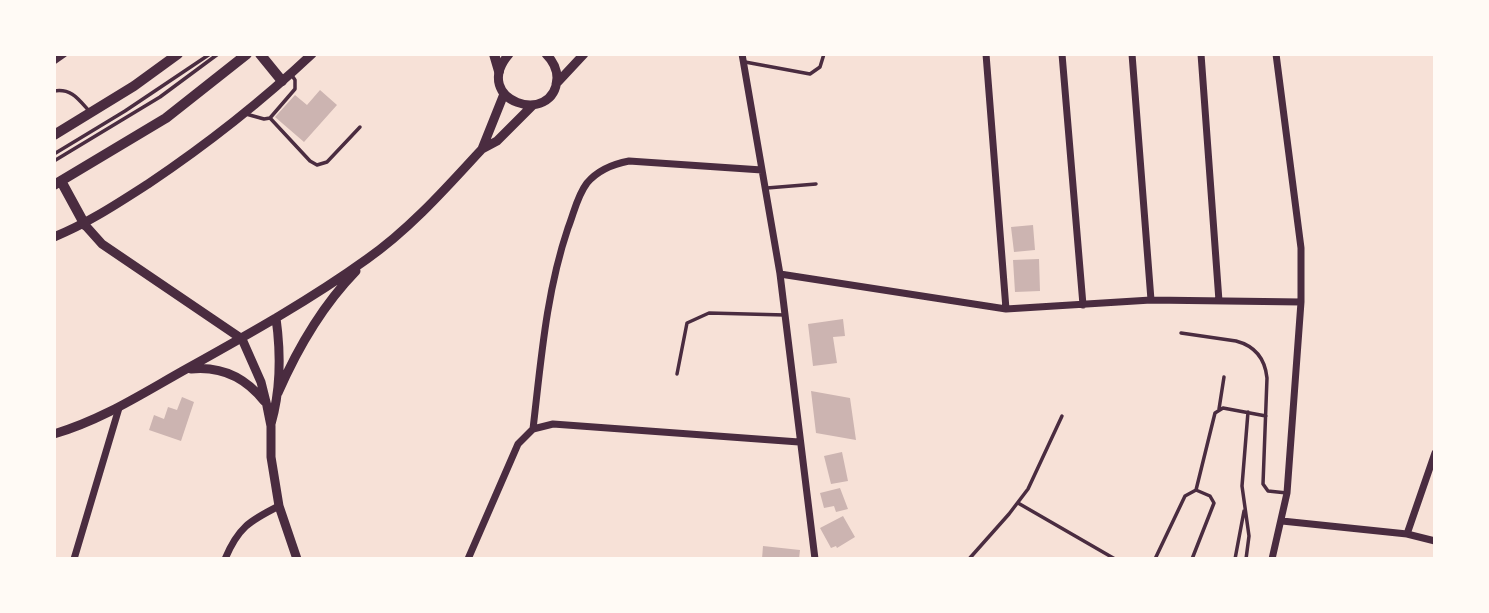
<!DOCTYPE html>
<html>
<head>
<meta charset="utf-8">
<style>
  body { margin:0 }
  #map { position:relative; width:1489px; height:613px; overflow:hidden; background:#f7e1d7; font-family:Jost,sans-serif }
  canvas { display:block }
  .frame { position:absolute; inset:0; border:56px solid #fffaf5; pointer-events:none }
</style>
</head>
<body>
<div id="map">
<canvas width="1489" height="613"></canvas>
<div class="frame"></div>
</div>
<script>
const c = document.querySelector('canvas').getContext('2d');
c.lineJoin = 'round';
function paint(path, color) { c.fillStyle = color; c.fill(path, 'evenodd'); }
function trace(path, color, width, dash) { c.strokeStyle = color; c.lineWidth = width; c.lineCap = dash ? 'butt' : 'round'; c.setLineDash(dash || []); c.stroke(path); }
const building = new Path2D(`
  M 320,90 L 337,105 L 304,142 L 275,117 L 295,95 L 307,105 Z
  M 1033,225 L 1035,250 L 1014,252 L 1011,227 Z
  M 1039,259 L 1040,291 L 1015,292 L 1013,260 Z
  M 843,319 L 845,336 L 833,337 L 837,363 L 813,366 L 808,324 Z
  M 811,391 L 850,398 L 856,440 L 816,433 Z
  M 182,397 L 194,402 L 181,441 L 149,430 L 154,415 L 164,419 L 168,407 L 177,410 Z
  M 842,452 L 848,481 L 831,484 L 824,456 Z
  M 840,488 L 848,509 L 836,512 L 834,506 L 824,508 L 820,493 Z
  M 843,516 L 855,537 L 837,548 L 836,546 L 831,548 L 820,528 Z
  M 763,546 L 800,550 L 799,559 L 762,559 Z`);
const service = new Path2D(`
  M 745,62 L 810,74 L 820,67 L 824,54
  M 54,91 C 72,88 79,100 90,112
  M 246,114 L 264,119 L 270,118 L 295,89 L 295,80 L 291,74
  M 270,118 L 310,161 L 317,165 L 327,162 L 360,127
  M 54,154 L 125,111 L 210,54
  M 54,161 L 160,97 L 218,54
  M 767,188 L 816,184
  M 1181,333 L 1236,341 C 1255,346 1265,358 1267,378 L 1263,484 L 1268,491 L 1287,493
  M 677,374 L 687,323 L 709,313 L 785,315
  M 1219,409 L 1224,377
  M 1196,490 L 1215,413 L 1223,408 L 1266,416
  M 1018,503 L 1115,559
  M 969,559 L 1009,514 L 1028,489 L 1062,416
  M 1155,559 L 1185,496 L 1196,490 L 1210,496 L 1214,503 L 1192,559
  M 1235,559 L 1244,511
  M 1246,559 L 1249,536 L 1242,486 L 1248,412`);
const minor = new Path2D(`
  M 742,54 L 780,274 L 815,559
  M 986,54 L 1006,309
  M 1062,54 L 1083,305
  M 1132,54 L 1151,300
  M 1201,54 L 1219,301
  M 54,61 L 64,54
  M 780,274 L 1006,309 L 1151,300 L 1301,302
  M 533,429 C 541,361 546,293 568,228 C 574,213 577,196 587,183 C 598,170 613,164 629,161 L 762,170
  M 1282,521 L 1407,534 L 1435,541
  M 1407,534 L 1435,453
  M 74,559 L 119,408
  M 225,559 C 238,528 249,521 279,506
  M 468,559 L 518,444 L 533,429 L 553,424 L 799,442
  M 1272,559 L 1287,493 L 1301,302 L 1301,248 L 1276,54`);
const tertiary = new Path2D(`
  M 509,54 C 469,101 555,128 557,78 C 557,68 553,61 546,54
  M 556,84 L 584,54
  M 482,149 L 504,94
  M 85,225 L 102,244 L 242,339 L 261,382 L 267,406 L 271,426 L 271,457 L 279,506 L 297,559
  M 54,237 C 88,223 117,204 148,184 C 206,145 261,102 312,54
  M 191,369 C 221,366 245,377 264,401
  M 278,393 C 298,347 322,306 356,271
  M 271,424 C 281,389 281,354 276,318
  M 54,434 C 104,419 143,393 188,368 C 249,334 310,300 367,259 C 410,229 447,187 482,149 L 497,141 L 533,105`);
const trunk = new Path2D(`
  M 260,54 L 282,81
  M 494,54 L 499,71
  M 54,135 L 134,86 L 178,54
  M 61,181 L 85,225
  M 54,185 L 166,118 L 247,54`);
paint(building, '#ccb4b1');
trace(service, '#4a2c40', 3.5);
trace(minor, '#4a2c40', 7);
trace(tertiary, '#4a2c40', 9);
trace(trunk, '#4a2c40', 10);
</script>
</body>
</html>
